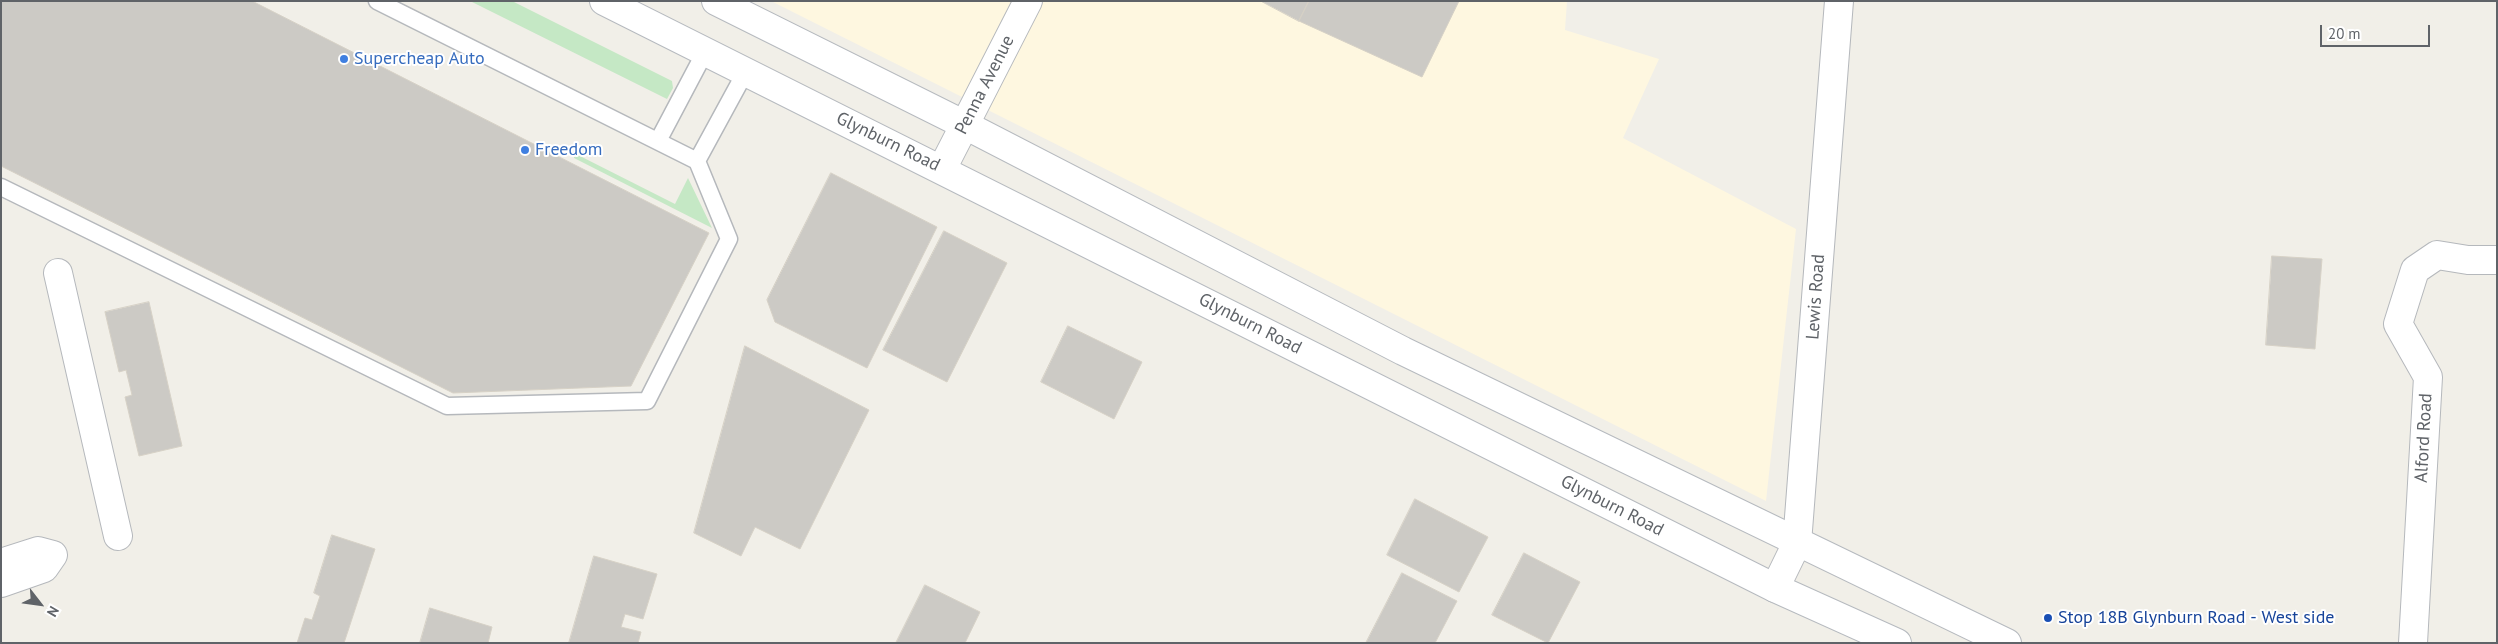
<!DOCTYPE html>
<html>
<head>
<meta charset="utf-8">
<style>
  body { margin:0 }
  #map { position:relative; width:2498px; height:644px; overflow:hidden; background:#f1efe8; font-family:"PT Sans",sans-serif }
  canvas { display:block }
  .frame { position:absolute; inset:0; border:2px solid #5f6368; pointer-events:none }
  .north { position:absolute; left:15px; top:579px; width:50px; height:50px; -webkit-text-stroke:4px #fff; paint-order:stroke; rotate:120deg; font-size:14px; font-weight:700; line-height:20px; text-align:center; color:#5f6368 }
  .north::after { content:''; display:block; margin:auto; width:18px; height:22px; background:#5f6368; clip-path:polygon(50% 0,100% 100%,50% 72%,0 100%) }
  .scale { position:absolute; left:2320px; top:25px; width:110px; height:22px; box-sizing:border-box; border:2px solid #5f6368; border-top:0; padding-left:6px; font-size:15px; line-height:18px; white-space:nowrap; color:#5f6368; -webkit-text-stroke:4px #fff; paint-order:stroke }
</style>
</head>
<body>
<div id="map">
<canvas width="2498" height="644"></canvas>
<div class="frame"></div>
<div class="north">N</div>
<div class="scale">20 m</div>
</div>
<script>
const c = document.querySelector('canvas').getContext('2d');
c.lineJoin = 'round';
function paint(path, color) { c.fillStyle = color; c.fill(path, 'evenodd'); }
function trace(path, color, width, dash) { c.strokeStyle = color; c.lineWidth = width; c.lineCap = dash ? 'butt' : 'round'; c.setLineDash(dash || []); c.stroke(path); }
function drawText(font, color, halo, rows, align = 'center') {
  c.font = font + ' "PT Sans",sans-serif'; c.lineWidth = 4; c.setLineDash([]); c.textBaseline = 'middle'; c.strokeStyle = halo; c.fillStyle = color; for (const [text, x, y, turn = 0] of rows) {
    c.save(); c.translate(x, y); c.rotate((+turn || 0) * Math.PI / 180); c.textAlign = isNaN(turn) ? turn : align; if (halo) c.strokeText(text, 0, 0); c.fillText(text, 0, 0); c.restore();
  }
}
const commercial = new Path2D(`
  M 771,1 L 1567,1 L 1565,30 L 1659,59 L 1623,138 L 1796,229 L 1766,501 Z`);
const green = new Path2D(`
  M 470,1 L 512,1 L 672,81 L 673,88 L 667,99 Z
  M 574,153 L 675,204 L 688,178 L 712,228 L 574,158 Z`);
const building = new Path2D(`
  M 1,1 L 252,1 L 709,233 L 631,386 L 453,393 L 1,166 Z
  M 1261,1 L 1309,1 L 1299,21 Z
  M 1309,1 L 1459,1 L 1422,77 L 1299,21 Z
  M 831,173 L 937,227 L 867,368 L 775,322 L 767,300 Z
  M 944,231 L 1007,263 L 947,382 L 883,350 Z
  M 2272,256 L 2322,259 L 2315,349 L 2266,345 Z
  M 149,302 L 182,446 L 139,456 L 125,397 L 132,395 L 126,370 L 119,372 L 105,312 Z
  M 1068,326 L 1142,362 L 1114,419 L 1041,382 Z
  M 745,346 L 869,410 L 800,549 L 755,527 L 741,556 L 694,533 Z
  M 1415,499 L 1488,537 L 1459,592 L 1387,555 Z
  M 332,535 L 375,549 L 344,643 L 297,643 L 305,618 L 312,620 L 320,596 L 314,593 Z
  M 1524,553 L 1580,582 L 1548,643 L 1492,615 Z
  M 594,556 L 657,574 L 643,619 L 625,614 L 621,627 L 641,632 L 638,643 L 569,643 Z
  M 1402,573 L 1457,601 L 1435,643 L 1366,643 Z
  M 925,585 L 980,612 L 965,643 L 896,643 Z
  M 430,608 L 492,627 L 488,643 L 420,643 Z`);
const service = new Path2D(`
  M 658,141 L 705,52
  M 697,161 L 746,71
  M 1,187 L 447,406 L 647,401 L 729,239 L 697,161 L 377,1`);
const minor = new Path2D(`
  M 942,169 L 1028,1
  M 58,273 L 118,536
  M 1,563 L 38,551 L 53,555 L 44,568 L 1,583
  M 1775,588 L 1797,543 L 1839,1
  M 2413,643 L 2428,377 L 2398,324 L 2415,270 L 2437,255 L 2468,260 L 2497,260`);
const secondary = new Path2D(`
  M 604,1 L 1775,588 L 1897,643
  M 716,1 L 965,125 L 1403,351 L 2007,643`);
const markers = [
  [344,59,5,"#3f7fe0"],
  [525,150,5,"#3f7fe0"],
  [2048,618,5,"#1a4fb4"]
];
const shopNames = [
  ["Supercheap Auto",354,59],
  ["Freedom",535,150]
];
const streetNames = [
  ["Penna Avenue",985,85,-63],
  ["Glynburn Road",888,142,26],
  ["Lewis Road",1816,297,-86],
  ["Glynburn Road",1250,324,27],
  ["Alford Road",2424,438,-87],
  ["Glynburn Road",1612,506,27]
];
const transitNames = [
  ["Stop 18B Glynburn Road - West side",2058,618]
];
paint(commercial, '#fef7e0');
paint(green, '#c5e8c5');
paint(building, '#cccac5');
trace(building, '#d6d1c6', 1);
trace(service, '#b5b8bc', 19);
trace(minor, '#b5b8bc', 30);
trace(secondary, '#b6babf', 30);
trace(service, '#fff', 16);
trace(minor, '#fff', 28);
trace(secondary, '#fff', 28);
for (const [x, y, r, color] of markers) { const dot = new Path2D(); dot.arc(x, y, r, 0, 2 * Math.PI); c.fillStyle = color; c.fill(dot); trace(dot, '#fff', 2); }
drawText('18px', '#366cbe', '#fff', shopNames, 'left');
drawText('18px', '#5f6368', '#fff', streetNames);
drawText('18px', '#164399', '#fff', transitNames, 'left');
</script>
</body>
</html>
